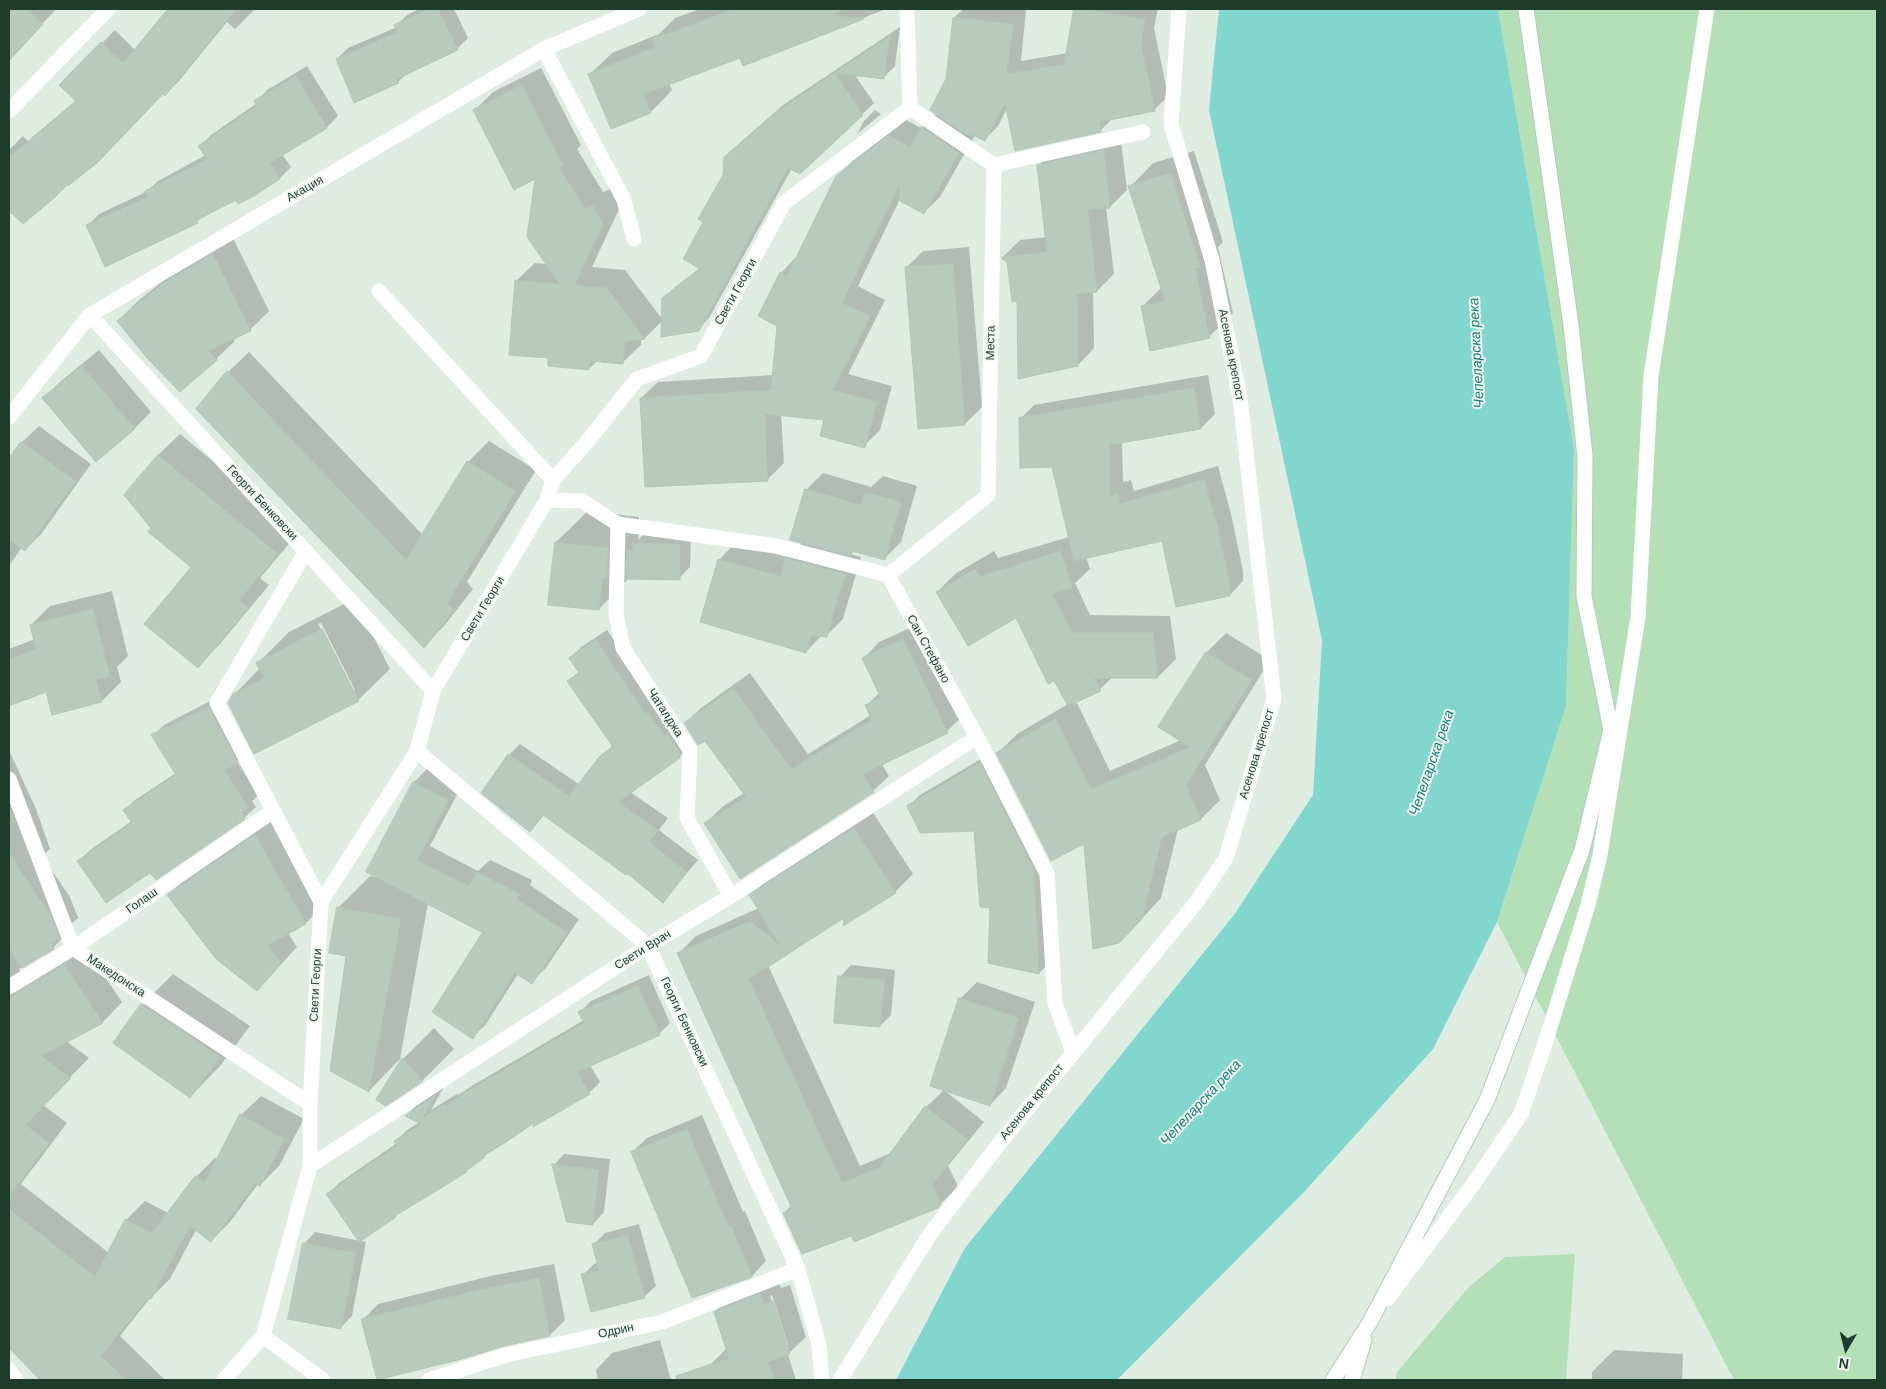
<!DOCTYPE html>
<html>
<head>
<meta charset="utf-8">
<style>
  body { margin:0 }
  #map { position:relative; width:1886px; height:1389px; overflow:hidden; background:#dfece2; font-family:Helvetica,sans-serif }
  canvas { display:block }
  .frame { position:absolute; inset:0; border:10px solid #1e3d2d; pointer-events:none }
  .north { position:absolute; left:1821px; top:1324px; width:50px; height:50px; -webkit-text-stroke:4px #eff8f1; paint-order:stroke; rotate:188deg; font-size:14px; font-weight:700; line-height:20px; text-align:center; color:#1e3d2d }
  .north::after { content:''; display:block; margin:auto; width:18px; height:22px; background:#1e3d2d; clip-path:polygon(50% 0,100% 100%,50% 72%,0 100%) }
</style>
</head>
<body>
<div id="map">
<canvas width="1886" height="1389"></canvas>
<div class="frame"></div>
<div class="north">N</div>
</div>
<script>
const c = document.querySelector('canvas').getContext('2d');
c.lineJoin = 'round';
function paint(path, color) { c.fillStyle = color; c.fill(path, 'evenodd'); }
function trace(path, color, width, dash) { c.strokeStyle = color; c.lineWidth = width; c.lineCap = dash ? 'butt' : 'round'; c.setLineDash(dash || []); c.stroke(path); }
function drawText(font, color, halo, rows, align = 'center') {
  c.font = font + ' Helvetica,sans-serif'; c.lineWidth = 4; c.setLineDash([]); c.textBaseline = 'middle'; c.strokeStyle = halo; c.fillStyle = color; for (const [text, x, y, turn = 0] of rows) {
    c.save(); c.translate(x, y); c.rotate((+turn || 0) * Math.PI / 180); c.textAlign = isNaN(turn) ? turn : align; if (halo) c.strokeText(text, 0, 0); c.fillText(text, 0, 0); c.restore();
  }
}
const green = new Path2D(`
  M 1498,9 L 1877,9 L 1877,1380 L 1734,1380 L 1497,922 L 1566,706 L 1574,448 Z
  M 1575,1254 L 1566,1380 L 1396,1380 L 1397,1372 L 1468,1288 L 1505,1257 Z`);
const water = new Path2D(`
  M 1219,9 L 1498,9 L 1574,448 L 1566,706 L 1497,922 L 1433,1049 L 1305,1191 L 1117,1380 L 896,1380 L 965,1248 L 1234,915 L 1313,795 L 1322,640 L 1209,110 Z`);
const shadow = new Path2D(`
  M 9,9 L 56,9 L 9,60 Z
  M 171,9 L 255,9 L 235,29 L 227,22 L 178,82 L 165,94 L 163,93 L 23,222 L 9,209 L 9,150 L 23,136 L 28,141 L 77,100 L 61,85 L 115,30 L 135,50 Z
  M 419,9 L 454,9 L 468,38 L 457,49 L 408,72 L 398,82 L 337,59 L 348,48 L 397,27 L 396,26 L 407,15 Z
  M 700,9 L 886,9 L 744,65 L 741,57 L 669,83 L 672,90 L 651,112 L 612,127 L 590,74 L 612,53 L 659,34 L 675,18 Z
  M 963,9 L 1026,10 L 1021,61 L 1068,53 L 1075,9 L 1158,9 L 1154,28 L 1168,96 L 1154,110 L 1113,118 L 1101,130 L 1007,108 L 998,126 L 984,140 L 975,135 L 940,197 L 923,213 L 900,199 L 858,286 L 885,300 L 848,374 L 892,386 L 880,430 L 864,446 L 826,419 L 781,414 L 784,463 L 768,479 L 641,398 L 658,382 L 774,375 L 781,273 L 797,256 L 837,176 L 854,160 L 906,120 L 921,128 L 937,113 L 947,79 L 954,18 Z
  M 900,27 L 895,66 L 883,78 L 854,74 L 874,103 L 800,173 L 792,168 L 709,318 L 698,329 L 663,320 L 645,338 L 641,339 L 641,345 L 622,363 L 597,361 L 589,369 L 549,357 L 516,281 L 535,263 L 547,264 L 537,177 L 475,110 L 493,92 L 541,68 L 581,145 L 577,149 L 603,192 L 612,188 L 621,205 L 592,267 L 625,270 L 663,320 L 663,299 L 675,287 L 701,267 L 705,221 L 724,175 L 725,157 L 783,105 Z
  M 307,66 L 338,116 L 327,127 L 282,154 L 291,167 L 280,178 L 254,195 L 236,199 L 204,215 L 197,222 L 88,225 L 99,214 L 146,192 L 158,181 L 206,155 L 200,146 L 211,135 L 257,103 L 256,102 L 267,90 Z
  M 875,110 L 881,114 L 857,134 L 864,121 Z
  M 1120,134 L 1127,190 L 1110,207 L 1106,207 L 1114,274 L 1097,291 L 1093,291 L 1094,348 L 1078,365 L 1018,300 L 1008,262 L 1003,257 L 1020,240 L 1047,237 L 1038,166 L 1055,149 Z
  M 1194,151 L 1223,242 L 1218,247 L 1233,313 L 1209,337 L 1142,307 L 1162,287 L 1130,187 L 1153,163 Z
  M 232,236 L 269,311 L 250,330 L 233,338 L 235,341 L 216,359 L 118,321 L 137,302 L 182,265 Z
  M 969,247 L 982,407 L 965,424 L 906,268 L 923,251 Z
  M 99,350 L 151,412 L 134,429 L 44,398 L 61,381 Z
  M 249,352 L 423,535 L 468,462 L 489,441 L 536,470 L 467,582 L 473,589 L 444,626 L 424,646 L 198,409 L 228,372 Z
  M 1208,375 L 1215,414 L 1201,428 L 1122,441 L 1123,482 L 1131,480 L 1134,491 L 1218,466 L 1231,514 L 1243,571 L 1243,581 L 1230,595 L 1163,540 L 1086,557 L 1090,569 L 1075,583 L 1090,615 L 1170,616 L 1176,659 L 1158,677 L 1113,677 L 1100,689 L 1076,701 L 1110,771 L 1181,740 L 1160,727 L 1207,652 L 1226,633 L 1270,660 L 1205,765 L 1220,800 L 1201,819 L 1178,829 L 1161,898 L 1138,923 L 1085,842 L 997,754 L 1017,734 L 1068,704 L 1016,616 L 937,592 L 955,574 L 994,551 L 998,558 L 1069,537 L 1053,466 L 1020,419 L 1034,405 Z
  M 39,426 L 91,464 L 42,533 L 25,550 L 22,547 L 9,566 L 9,460 L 22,442 Z
  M 180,434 L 299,532 L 260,578 L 269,585 L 220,644 L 198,666 L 193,567 L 153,528 L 158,455 Z
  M 823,473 L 871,487 L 883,476 L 917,486 L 901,542 L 884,559 L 854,550 L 850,554 L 861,557 L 843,619 L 826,636 L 822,635 L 806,652 L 701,621 L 720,559 L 736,542 L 787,557 L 803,542 L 806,490 Z
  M 588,511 L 639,517 L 638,540 L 646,532 L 691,533 L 690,567 L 679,578 L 630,577 L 599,609 L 556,542 Z
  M 112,591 L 128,656 L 117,667 L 121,682 L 102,701 L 47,690 L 9,705 L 9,649 L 35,639 L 31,625 L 50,606 Z
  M 354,599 L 390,669 L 358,700 L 234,695 L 260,668 L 258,663 L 289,632 ZM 321,623 L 355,690 L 352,690 L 318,624 Z
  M 919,624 L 963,716 L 947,731 L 881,763 L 889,776 L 873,791 L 706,823 L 722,807 L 744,793 L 705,739 L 685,723 L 701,708 L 750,673 L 808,754 L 871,715 L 867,705 L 880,692 L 864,658 L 879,642 Z
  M 607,630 L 658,704 L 691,746 L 679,757 L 630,792 L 668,818 L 659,830 L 698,860 L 663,901 L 627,872 L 545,814 L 530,831 L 509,755 L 520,744 L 580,785 L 601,757 L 613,745 L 569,681 L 579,671 L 570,658 L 581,647 Z
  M 220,696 L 248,751 L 237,761 L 258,795 L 252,801 L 256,807 L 244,818 L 156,878 L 151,872 L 79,861 L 90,850 L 132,821 L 124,811 L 135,800 L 176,773 L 153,736 L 164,725 Z
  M 9,750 L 36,809 L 50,849 L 42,856 L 70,897 L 78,918 L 70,925 L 72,928 L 53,948 L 19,969 L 20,972 L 84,946 L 122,1002 L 103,1022 L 66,1041 L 89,1058 L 43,1105 L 67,1123 L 21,1184 L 109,1253 L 126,1220 L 145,1201 L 168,1213 L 196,1177 L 215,1158 L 218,1160 L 241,1115 L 261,1096 L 304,1119 L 279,1166 L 260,1185 L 258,1184 L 230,1222 L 211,1241 L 196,1230 L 170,1279 L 150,1298 L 120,1336 L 165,1380 L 42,1380 L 9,1346 Z
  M 991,753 L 1045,858 L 1050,962 L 1039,973 L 991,906 L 975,830 L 909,806 L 920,795 Z
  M 427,769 L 461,787 L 430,846 L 478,871 L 490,860 L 532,880 L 530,885 L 579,919 L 545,969 L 531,982 L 518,974 L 486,1024 L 473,1037 L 483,934 L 485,932 L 428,903 L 400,1059 L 369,1091 L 338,908 L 370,876 L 380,878 L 368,871 L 414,782 Z
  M 872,811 L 913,874 L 895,892 L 846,915 L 768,965 L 860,1166 L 891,1153 L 926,1107 L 944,1090 L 960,999 L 977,982 L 1035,1002 L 1006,1088 L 990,1105 L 944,1090 L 984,1122 L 948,1166 L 958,1186 L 956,1189 L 937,1207 L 852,1234 L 784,1213 L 792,1205 L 678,954 L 696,936 L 759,908 L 751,895 L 769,878 Z
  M 272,819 L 322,906 L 306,923 L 288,933 L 297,947 L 273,973 L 169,895 L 185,878 Z
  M 851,965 L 895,970 L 891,1015 L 880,1026 L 840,977 Z
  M 173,974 L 250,1026 L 221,1065 L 190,1097 L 142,1005 Z
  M 649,975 L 670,1023 L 659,1034 L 590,1065 L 600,1082 L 589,1093 L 535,1120 L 472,1165 L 401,1210 L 360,1241 L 328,1194 L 339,1183 L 397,1143 L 396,1141 L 407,1130 L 420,1122 L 407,1115 L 417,1105 L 444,1087 L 431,1110 L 457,1094 L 458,1095 L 475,1084 L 584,1020 L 580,1012 L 591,1001 Z
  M 434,1028 L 454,1049 L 423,1080 L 386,1104 L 377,1100 L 403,1059 Z
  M 702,1115 L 743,1212 L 745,1211 L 766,1261 L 752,1276 L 693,1297 L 632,1152 L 647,1138 Z
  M 564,1154 L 610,1159 L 604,1212 L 593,1224 L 554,1165 Z
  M 639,1224 L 656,1286 L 644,1297 L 583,1275 L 594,1264 L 599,1262 L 594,1244 L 605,1233 Z
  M 315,1232 L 366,1242 L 352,1316 L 341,1327 L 304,1244 Z
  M 554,1264 L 565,1320 L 550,1335 L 363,1320 L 378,1304 L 495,1275 Z
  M 776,1278 L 781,1288 L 790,1285 L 806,1337 L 788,1354 L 796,1380 L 715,1380 L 710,1365 L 727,1348 L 715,1312 L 732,1295 ZM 772,1295 L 788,1345 L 786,1345 L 770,1296 Z
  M 660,1340 L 671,1380 L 598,1380 L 596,1370 L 612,1353 Z
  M 1614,1350 L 1683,1354 L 1682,1380 L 1592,1380 L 1592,1372 Z`);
const building = new Path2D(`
  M 9,9 L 27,9 L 43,24 L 9,61 Z
  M 168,9 L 236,9 L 165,96 L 163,94 L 98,162 L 68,186 L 67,185 L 53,199 L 23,224 L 9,211 L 9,157 L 76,101 L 59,85 L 101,42 L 123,63 Z
  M 429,9 L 438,9 L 458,50 L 397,79 L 399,83 L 354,103 L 336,59 L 398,32 L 394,25 Z
  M 735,9 L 845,9 L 831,15 L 864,19 L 743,66 L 740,58 L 644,94 L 651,113 L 611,129 L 588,74 L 655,47 L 652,39 Z
  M 1074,9 L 1085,9 L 1145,19 L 1141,43 L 1155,111 L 1100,122 L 1101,132 L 1015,151 L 1005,103 L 985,141 L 970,134 L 969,136 L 930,110 L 946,79 L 953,17 L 1013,24 L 1007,74 L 1064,64 Z
  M 890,36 L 884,79 L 835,73 Z
  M 835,73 L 863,115 L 800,174 L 788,168 L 699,331 L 661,337 L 662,298 L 700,269 L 683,259 L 703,222 L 698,219 L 723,175 L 724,157 L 771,116 Z
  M 296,76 L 327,128 L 270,163 L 280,179 L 254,196 L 238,204 L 236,200 L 197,220 L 198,223 L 105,267 L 86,225 L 148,197 L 145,191 L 207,159 L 198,146 L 257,106 L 254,101 Z
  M 522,85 L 563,165 L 559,167 L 585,209 L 593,206 L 603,224 L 575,285 L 607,288 L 645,339 L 625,342 L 623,364 L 590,361 L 589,370 L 548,366 L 548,358 L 509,355 L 515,280 L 560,284 L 527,237 L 535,179 L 514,190 L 473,110 Z
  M 921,127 L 959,153 L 924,214 L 900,201 L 899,186 L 842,303 L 870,316 L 833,390 L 877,402 L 865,448 L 820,436 L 824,420 L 765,414 L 768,481 L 645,487 L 640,398 L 771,390 L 777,326 L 758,316 L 780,272 L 787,276 L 836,176 L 889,135 L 910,148 Z
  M 1104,150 L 1110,208 L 1088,210 L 1097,292 L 1077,294 L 1078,366 L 1018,379 L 1017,301 L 1012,302 L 1007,262 L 1002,259 L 1002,257 L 1047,252 L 1037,165 Z
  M 1171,173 L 1200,267 L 1195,268 L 1210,338 L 1150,351 L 1141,306 L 1165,301 L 1128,186 Z
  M 213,254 L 251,331 L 208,351 L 217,360 L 180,392 L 147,358 L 117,321 L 162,284 Z
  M 953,264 L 965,425 L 918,429 L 905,267 Z
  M 82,366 L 135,429 L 96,462 L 42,398 Z
  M 227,371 L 406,560 L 467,461 L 516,491 L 447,603 L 454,610 L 424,648 L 196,409 Z
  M 1194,388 L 1201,429 L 1109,445 L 1110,495 L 1118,493 L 1120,504 L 1204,479 L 1218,528 L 1230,585 L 1230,596 L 1176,607 L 1162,541 L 1074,561 L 1052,467 L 1020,468 L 1019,418 Z
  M 21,442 L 76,481 L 25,551 L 9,539 L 9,458 Z
  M 158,455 L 278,554 L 239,600 L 248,608 L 198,668 L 144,624 L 191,567 L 148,532 L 151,528 L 124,495 Z
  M 805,489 L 861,505 L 865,492 L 901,502 L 885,560 L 852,551 L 851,556 L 790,540 Z
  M 555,542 L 608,548 L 607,578 L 603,578 L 599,610 L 548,605 Z
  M 633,543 L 680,544 L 680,580 L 626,579 L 627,550 L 633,550 Z
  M 1061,551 L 1072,588 L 1053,594 L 1072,633 L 1153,633 L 1158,678 L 1094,678 L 1101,691 L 1068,706 L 1054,681 L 1048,684 L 1016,618 L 968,646 L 936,592 L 975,569 L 980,576 Z
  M 785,558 L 845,574 L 827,637 L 811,636 L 806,653 L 700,622 L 718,559 L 780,576 Z
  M 93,609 L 110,676 L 96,679 L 102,702 L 52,715 L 46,692 L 9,706 L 9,660 L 36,649 L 30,625 Z
  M 322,629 L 359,701 L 254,754 L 228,703 L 233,694 L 264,678 L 256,663 Z
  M 903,639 L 948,733 L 863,774 L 874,792 L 740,879 L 704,823 L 746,797 L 705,741 L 698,745 L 684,723 L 733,688 L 791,769 L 872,720 L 865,705 L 881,698 L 862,658 Z
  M 596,640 L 646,714 L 648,712 L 665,736 L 668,734 L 680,753 L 680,758 L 618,802 L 658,830 L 649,842 L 687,872 L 663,903 L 627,873 L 626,875 L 543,815 L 530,832 L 481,793 L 508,754 L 569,796 L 600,756 L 613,747 L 567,681 L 579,673 L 569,658 Z
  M 1206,652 L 1252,680 L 1186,785 L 1201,820 L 1162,837 L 1142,919 L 1119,943 L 1093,949 L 1084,844 L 1051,861 L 996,753 L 1056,718 L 1091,789 L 1190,747 L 1158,727 Z
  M 209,707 L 238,763 L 225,770 L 248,808 L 241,812 L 245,819 L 156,880 L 150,873 L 106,903 L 77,861 L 132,823 L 123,810 L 176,775 L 151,735 Z
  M 980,763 L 1034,870 L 1039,974 L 988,963 L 990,908 L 980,907 L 974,831 L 920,833 L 907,806 Z
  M 413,782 L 449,800 L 417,860 L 469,886 L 476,872 L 520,894 L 517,899 L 567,933 L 532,984 L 515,973 L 473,1039 L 432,1012 L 482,933 L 485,934 L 366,872 Z
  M 854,828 L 896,893 L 843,926 L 844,918 L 749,979 L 842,1183 L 879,1168 L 925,1106 L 968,1140 L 932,1185 L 941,1204 L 938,1208 L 854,1242 L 851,1236 L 802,1254 L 783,1213 L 792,1209 L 677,953 L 750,921 L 780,945 L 749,895 Z
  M 255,835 L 306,924 L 268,945 L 281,964 L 257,991 L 216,959 L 167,895 Z
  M 9,853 L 51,916 L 59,938 L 51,944 L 54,949 L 22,968 L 9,948 Z
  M 337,907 L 401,919 L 369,1092 L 330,1071 L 346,956 L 329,953 Z
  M 64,964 L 103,1023 L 41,1056 L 71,1078 L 25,1125 L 49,1143 L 9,1196 L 9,998 Z
  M 838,976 L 885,980 L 880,1027 L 834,1023 Z
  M 638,986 L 660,1035 L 577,1072 L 590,1094 L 533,1127 L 534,1123 L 503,1144 L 482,1156 L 485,1157 L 466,1171 L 467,1172 L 395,1216 L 396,1217 L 359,1242 L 326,1194 L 397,1146 L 394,1141 L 421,1124 L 405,1116 L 436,1095 L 422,1118 L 445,1104 L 447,1106 L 462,1094 L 584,1023 L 578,1012 Z
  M 959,998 L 1019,1018 L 990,1106 L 930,1086 Z
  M 141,1004 L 220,1057 L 190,1098 L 113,1043 Z
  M 402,1058 L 423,1081 L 386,1106 L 376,1100 Z
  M 240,1114 L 285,1139 L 260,1186 L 255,1184 L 211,1242 L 190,1226 L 151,1299 L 148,1298 L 101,1356 L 126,1380 L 40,1380 L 9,1348 L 9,1209 L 95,1277 L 125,1219 L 152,1233 L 195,1176 L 204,1183 Z
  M 687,1129 L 728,1226 L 731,1225 L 752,1277 L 692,1298 L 631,1152 Z
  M 552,1164 L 599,1170 L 593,1225 L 567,1222 Z
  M 628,1235 L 645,1298 L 591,1312 L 581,1274 L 599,1270 L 592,1244 Z
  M 303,1243 L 356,1253 L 341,1329 L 288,1319 Z
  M 539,1278 L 550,1336 L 504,1346 L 462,1359 L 377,1380 L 361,1319 L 478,1290 Z
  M 760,1294 L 764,1304 L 773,1301 L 790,1354 L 768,1362 L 774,1380 L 676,1380 L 676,1376 L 729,1358 L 714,1312 Z`);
const street = new Path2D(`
  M 544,49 L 624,200 L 634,239
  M 9,111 L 108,9
  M 994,165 L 1143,132
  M 379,291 L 553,480
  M 90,315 L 433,691
  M 9,417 L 90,315 L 544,49 L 639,9
  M 547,500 L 582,501 L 618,524 L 776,546 L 888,575 L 977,737 L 1047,874 L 1055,1003 L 1073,1052
  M 618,524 L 616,614 L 623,648 L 690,750 L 687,818 L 731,896
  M 306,551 L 217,703 L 321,902
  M 888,575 L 988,495 L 994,165 L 910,108
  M 417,751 L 648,946 L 798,1269 L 819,1345 L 822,1380
  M 9,779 L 73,948 L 310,1104
  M 9,987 L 73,948 L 273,811
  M 310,1166 L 648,946 L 731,896 L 977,737
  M 1387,1299 L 1472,1186 L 1521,1114 L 1544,1047 L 1588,905 L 1600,855 L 1638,617 L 1651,376 L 1707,9
  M 263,1336 L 323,1380
  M 9,1370 L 16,1380
  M 224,1380 L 263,1336 L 310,1166 L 310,1104 L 321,902 L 417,751 L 433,691 L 547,500 L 553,480 L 587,442 L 637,379 L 701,356 L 784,203 L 910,108 L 907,9
  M 429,1380 L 506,1355 L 662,1322 L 798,1269
  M 840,1380 L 930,1234 L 1002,1140 L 1195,904 L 1226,858 L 1274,699 L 1240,398 L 1212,260 L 1171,124 L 1179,9`);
const secondary = new Path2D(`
  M 1333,1380 L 1370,1322 L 1487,1100 L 1582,850 L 1611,730 L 1584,596 L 1585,456 L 1571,325 L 1526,9
  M 1352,1380 L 1364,1340`);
const streetNames = [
  ["Акация",305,189,-30],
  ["Свети Георги",736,292,-61],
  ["Места",991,343,-89],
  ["Асенова крепост",1231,355,79],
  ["Георги Бенковски",262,503,47],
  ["Свети Георги",483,609,-59],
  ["Сан Стефано",928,649,61],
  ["Чаталджа",665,713,57],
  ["Асенова крепост",1257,754,-73],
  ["Голаш",142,901,-35],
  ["Свети Врач",643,950,-32],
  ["Македонска",116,976,33],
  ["Свети Георги",316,985,-87],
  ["Георги Бенковски",684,1022,65],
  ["Асенова крепост",1032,1102,-51],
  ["Одрин",616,1331,-12]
];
const waterNames = [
  ["Чепеларска река",1477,353,-93],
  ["Чепеларска река",1432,763,-71],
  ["Чепеларска река",1201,1103,-47]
];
paint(green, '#b5dfb6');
paint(water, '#81d6cd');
paint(shadow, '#0003');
paint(building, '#b7cabd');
trace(building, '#b1c6b7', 1);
trace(secondary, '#b1ccbb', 17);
trace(street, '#fff', 15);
trace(secondary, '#fff', 15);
drawText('12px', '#1e3d2d', '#eff8f1', streetNames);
drawText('italic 14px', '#137e74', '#eff8f1', waterNames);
</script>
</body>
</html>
